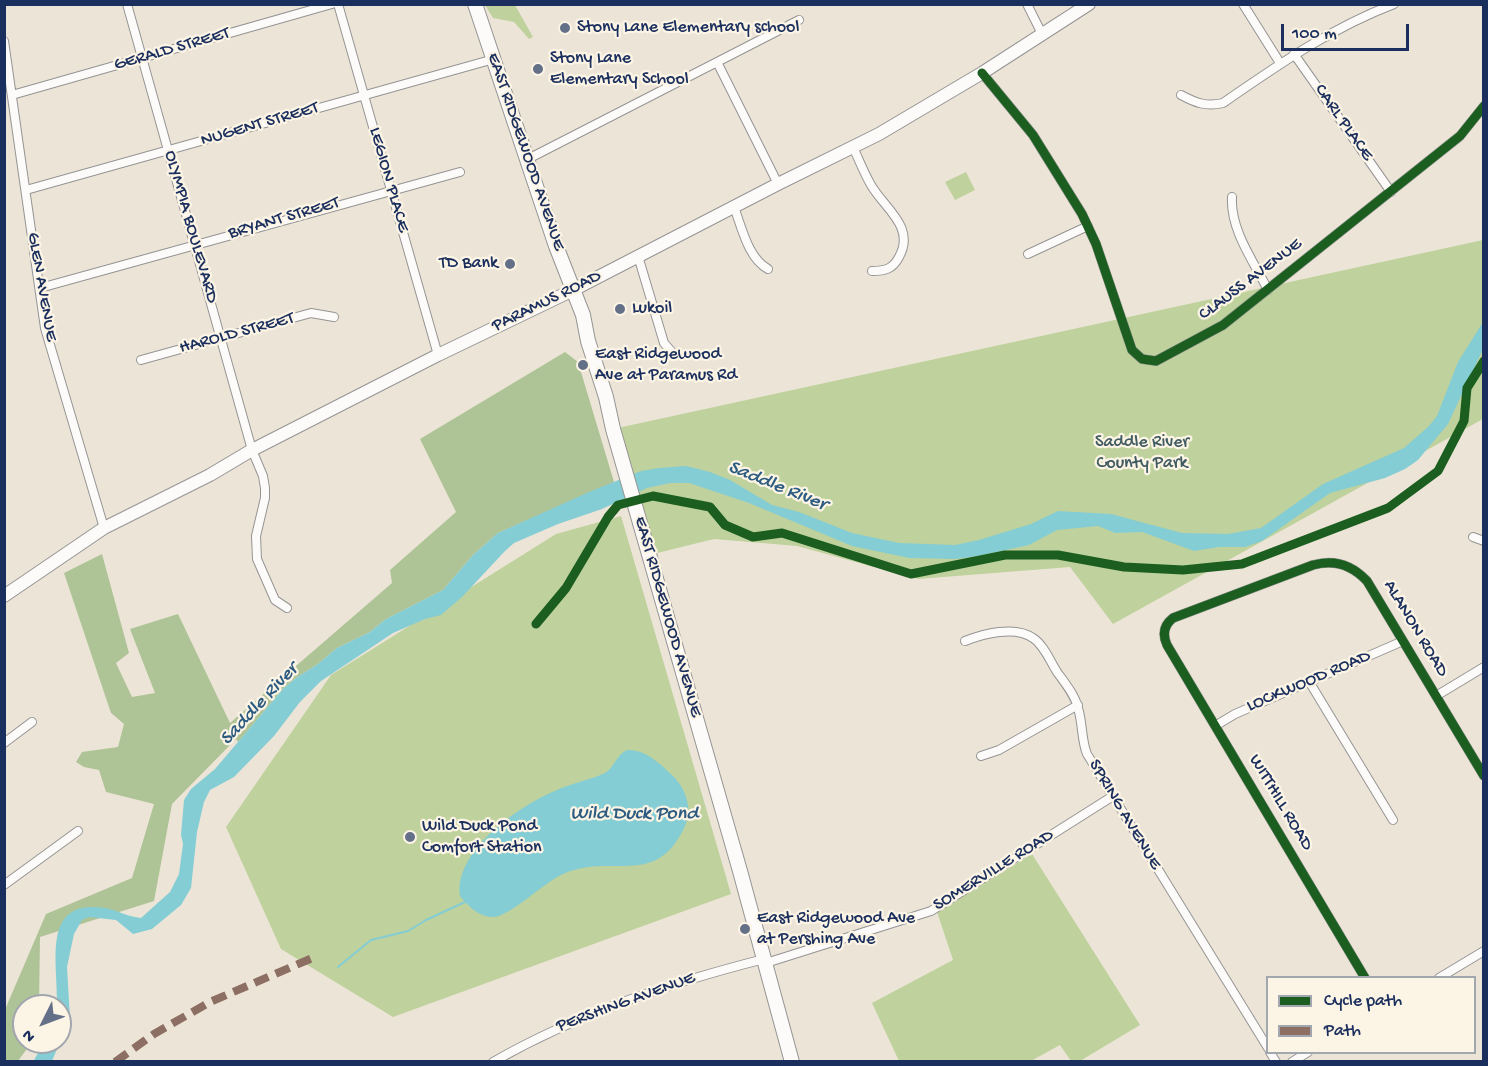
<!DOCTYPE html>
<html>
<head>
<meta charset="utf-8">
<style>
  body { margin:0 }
  #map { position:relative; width:1488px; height:1066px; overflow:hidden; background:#ece5d7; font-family:"Gochi Hand",sans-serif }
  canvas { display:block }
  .frame { position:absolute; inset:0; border:6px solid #1b2f5e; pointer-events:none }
  .legend { position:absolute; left:1266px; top:976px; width:210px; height:78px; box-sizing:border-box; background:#fcf5e5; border:2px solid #a2a6af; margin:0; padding:8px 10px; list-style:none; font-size:18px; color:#1b2f5e }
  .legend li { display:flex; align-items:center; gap:12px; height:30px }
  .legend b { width:30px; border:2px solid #a2a6af }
  .north { position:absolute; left:12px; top:994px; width:60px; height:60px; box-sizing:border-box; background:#fcf5e5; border:2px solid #a2a6af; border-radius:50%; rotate:228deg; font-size:16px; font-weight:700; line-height:24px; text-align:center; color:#1b2f5e }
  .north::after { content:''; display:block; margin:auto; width:21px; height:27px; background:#646f88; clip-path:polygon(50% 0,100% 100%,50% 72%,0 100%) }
  .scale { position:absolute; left:1281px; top:24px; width:128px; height:27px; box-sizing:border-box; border:3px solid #1b2f5e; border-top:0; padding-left:8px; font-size:18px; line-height:21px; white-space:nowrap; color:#1b2f5e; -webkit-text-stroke:4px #fcf5e5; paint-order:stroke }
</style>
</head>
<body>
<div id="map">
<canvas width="1488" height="1066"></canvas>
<div class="frame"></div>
<ul class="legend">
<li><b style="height:8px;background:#1b5e20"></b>Cycle path</li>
<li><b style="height:8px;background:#8d6e63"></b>Path</li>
</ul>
<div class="north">N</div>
<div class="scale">100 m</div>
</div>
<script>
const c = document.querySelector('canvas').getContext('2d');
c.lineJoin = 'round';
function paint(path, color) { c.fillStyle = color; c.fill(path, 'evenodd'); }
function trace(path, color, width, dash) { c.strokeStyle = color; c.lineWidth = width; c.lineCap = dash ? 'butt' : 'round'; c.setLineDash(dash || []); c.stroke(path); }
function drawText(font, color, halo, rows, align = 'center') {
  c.font = font + ' "Gochi Hand",sans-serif'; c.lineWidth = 4.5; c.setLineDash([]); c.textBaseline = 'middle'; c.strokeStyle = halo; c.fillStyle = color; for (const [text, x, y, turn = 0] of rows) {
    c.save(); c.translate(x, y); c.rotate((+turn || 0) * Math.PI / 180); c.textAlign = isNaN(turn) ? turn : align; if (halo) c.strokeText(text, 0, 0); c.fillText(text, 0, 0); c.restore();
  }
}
const green = new Path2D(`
  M 485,5 L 515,5 L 533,37 L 529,39 L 514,22 L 493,18 Z
  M 966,172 L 975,190 L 955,200 L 945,182 Z
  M 1483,240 L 1483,419 L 1113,624 L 1070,567 L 918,579 L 797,546 L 714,539 L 649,555 L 613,429 Z
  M 621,516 L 731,894 L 393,1017 L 281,949 L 226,827 L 331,675 L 556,534 Z
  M 1032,854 L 1140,1025 L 1080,1061 L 1071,1061 L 1060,1045 L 1031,1061 L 899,1061 L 872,1003 L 953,960 L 937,912 Z`);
const forest = new Path2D(`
  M 565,352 L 578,362 L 614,482 L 498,533 L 473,555 L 443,590 L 386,619 L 370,632 L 337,648 L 318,664 L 296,678 L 283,689 L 238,742 L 236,739 L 172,804 L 154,901 L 40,937 L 39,1006 L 24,1006 L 24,1042 L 32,1042 L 18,1061 L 5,1061 L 4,1012 L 46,914 L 132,878 L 154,804 L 106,792 L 99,770 L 84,767 L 76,762 L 82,752 L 118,747 L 124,724 L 111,713 L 64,573 L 102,554 L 129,653 L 116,663 L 132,697 L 155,693 L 130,629 L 178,614 L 230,723 L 392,583 L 390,570 L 456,512 L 420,439 Z`);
const water = new Path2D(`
  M 1483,322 L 1483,349 L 1448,424 L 1418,460 L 1405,469 L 1385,478 L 1330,493 L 1262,541 L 1245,547 L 1219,547 L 1194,551 L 1142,532 L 1115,533 L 1098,526 L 1057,530 L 1029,545 L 978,556 L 955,559 L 909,558 L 852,546 L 749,503 L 689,483 L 670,483 L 647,488 L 602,509 L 558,524 L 514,543 L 505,551 L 462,597 L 441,615 L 425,619 L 393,633 L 321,681 L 300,702 L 274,736 L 234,777 L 210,790 L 204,802 L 197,832 L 191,888 L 181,905 L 152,929 L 133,934 L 116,920 L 89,917 L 82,920 L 74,934 L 67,967 L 70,1018 L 52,1061 L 33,1062 L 44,1042 L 60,1042 L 60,1006 L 55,1006 L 57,998 C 57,957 43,899 105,908 C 117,910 128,917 141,918 L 170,892 L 179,874 L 183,844 L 181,835 L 184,800 L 191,789 L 215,769 L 283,689 L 296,678 L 318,664 L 337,648 L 370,632 L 386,619 L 443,590 L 473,555 L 498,533 L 589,492 L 641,471 L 659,468 L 686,466 L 710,472 L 730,480 L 772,505 L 799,512 L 852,533 L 899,543 L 955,545 L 979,540 L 1031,524 L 1058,511 L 1111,514 L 1182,533 L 1228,534 L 1261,528 L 1323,484 L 1404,448 L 1429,426 L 1437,416 L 1458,362 Z
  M 627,750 C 646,749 660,764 673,776 C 686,789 693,809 685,826 C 656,890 612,852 563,874 C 545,882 510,916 494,917 C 480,918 468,906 460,896 C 454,850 520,805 557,790 C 572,783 590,780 605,773 C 614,768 616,755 627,750 Z`);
const stream = new Path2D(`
  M 338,967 L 371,940 L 408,931 L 426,920 L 465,902`);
const street = new Path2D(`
  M 127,4 L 252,450 L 263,476 L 265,488 L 265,498 L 256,536 L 257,559 L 275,600 L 287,608
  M 338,4 L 438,355
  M 1027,4 L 1042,34
  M 1243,4 L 1280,63
  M 4,41 L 45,328 L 104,528
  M 1294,54 L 1391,192
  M 717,62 L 778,184
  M 982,73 L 1033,135 L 1082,214 L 1096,244 L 1132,350 L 1142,359 L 1156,361 L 1223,325 L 1460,136 L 1484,106
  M 12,95 L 332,4
  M 1181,95 C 1196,103 1206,107 1223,103 C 1278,65 1331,28 1394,4
  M 853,147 C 859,160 864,173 871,185 C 884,208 916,227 899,257 C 893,269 885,271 872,271
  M 528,159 L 799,20
  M 26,190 L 494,59
  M 1232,197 C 1230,230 1254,262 1268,290
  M 734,207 C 742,228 748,258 768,269
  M 1028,254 L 1088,226
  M 638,256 L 664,343 L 671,351
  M 40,288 L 460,172
  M 141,360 L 311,313 L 334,317
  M 1473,537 L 1484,541
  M 965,641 C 983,634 1015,625 1033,638 C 1044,645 1050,661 1057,672 C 1065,683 1075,695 1078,708 C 1083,724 1081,739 1087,754 L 1268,1048
  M 1310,683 L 1393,820
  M 1436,696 L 1484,667
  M 1215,726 L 1235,714 L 1403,641
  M 4,743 L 32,722
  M 981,756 L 999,750 L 1078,705
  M 4,885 L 78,831
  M 766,963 L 931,911 L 1113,796
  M 1365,978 L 1167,645 C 1162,634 1164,625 1173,618 L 1313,565 C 1334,559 1352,565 1367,581 L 1484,776
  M 1439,978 L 1484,951
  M 1270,1052 L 1276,1062
  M 493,1062 C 579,1013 670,983 764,959
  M 1292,1062 L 1308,1052`);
const secondary = new Path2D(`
  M 4,596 L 104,528 L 210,475 L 252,450 L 438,355 L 573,290 L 778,184 L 879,134 L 982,73 L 1089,4`);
const primary = new Path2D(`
  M 475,4 L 556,246 L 583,315 L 588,341 L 606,397 L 613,429 L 740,871 L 792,1062`);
const quiet = new Path2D(`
  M 115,1062 L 154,1034 L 210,1002 L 317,956`);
const cycleway = new Path2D(`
  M 982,73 L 1033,135 L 1082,214 L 1096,244 L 1132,350 L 1142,359 L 1156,361 L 1223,325 L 1460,136 L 1484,106
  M 536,624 L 566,588 L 608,517 L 618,505 L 653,496 L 710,507 L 725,525 L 753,537 L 782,533 L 911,574 L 1005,555 L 1058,555 L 1124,567 L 1183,570 L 1242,564 L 1388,508 L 1438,471 L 1464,421 L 1467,388 L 1484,361
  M 1365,978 L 1167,645 C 1162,634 1164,625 1173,618 L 1313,565 C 1334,559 1352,565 1367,581 L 1484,776`);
const markers = [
  [565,28,6,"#646f88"],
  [538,69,6,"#646f88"],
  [510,264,6,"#646f88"],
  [620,309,6,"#646f88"],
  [583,365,6,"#646f88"],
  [410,837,6,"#646f88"],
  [745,929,6,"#646f88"]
];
const poiNames = [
  ["Stony Lane Elementary school",577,28],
  ["Stony Lane",550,59],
  ["Elementary School",550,80],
  ["TD Bank",498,264,"right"],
  ["Lukoil",632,309],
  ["East Ridgewood",595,355],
  ["Ave at Paramus Rd",595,376],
  ["Wild Duck Pond",422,827],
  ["Comfort Station",422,848],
  ["East Ridgewood Ave",757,919],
  ["at Pershing Ave",757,940]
];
const streetNames = [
  ["GERALD STREET",172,50,-16],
  ["CARL PLACE",1343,123,55],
  ["NUGENT STREET",260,125,-16],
  ["EAST RIDGEWOOD AVENUE",525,152,71],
  ["LEGION PLACE",388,180,74],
  ["BRYANT STREET",284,219,-16],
  ["OLYMPIA BOULEVARD",190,227,74],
  ["CLAUSS AVENUE",1251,280,-37],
  ["GLEN AVENUE",41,287,80],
  ["PARAMUS ROAD",547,302,-26],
  ["HAROLD STREET",237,334,-15],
  ["EAST RIDGEWOOD AVENUE",667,617,74],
  ["ALANON ROAD",1415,629,59],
  ["LOCKWOOD ROAD",1309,682,-23],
  ["WITTHILL ROAD",1280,803,59],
  ["SPRING AVENUE",1124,815,59],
  ["SOMERVILLE ROAD",994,871,-32],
  ["PERSHING AVENUE",626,1003,-20]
];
const parkNames = [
  ["Saddle River",1142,443],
  ["County Park",1142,464]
];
const waterNames = [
  ["Saddle River",777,487,22],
  ["Saddle River",260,705,-47],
  ["Wild Duck Pond",634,815]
];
paint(green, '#bfd19c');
paint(forest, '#aec396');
paint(water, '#84cdd4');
trace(stream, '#84cdd4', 2);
trace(street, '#959494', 10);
trace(secondary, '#959494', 14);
trace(primary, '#959494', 16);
trace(street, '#fcfbf9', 8);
trace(secondary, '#fcfbf9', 12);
trace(primary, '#fcfbf9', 14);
trace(quiet, '#8d6e63', 8, [15, 8]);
trace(cycleway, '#1b5e20', 9);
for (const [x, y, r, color] of markers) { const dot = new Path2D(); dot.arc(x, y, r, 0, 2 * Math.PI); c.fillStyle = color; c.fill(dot); trace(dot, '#fcf5e5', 2); }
drawText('18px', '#1b2f5e', '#fcf5e5', poiNames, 'left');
drawText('18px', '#1b2f5e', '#fcf5e5', streetNames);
drawText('18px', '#415b62', '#fcf5e5', parkNames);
drawText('italic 20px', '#2d5b81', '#fcf5e5', waterNames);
</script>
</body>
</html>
